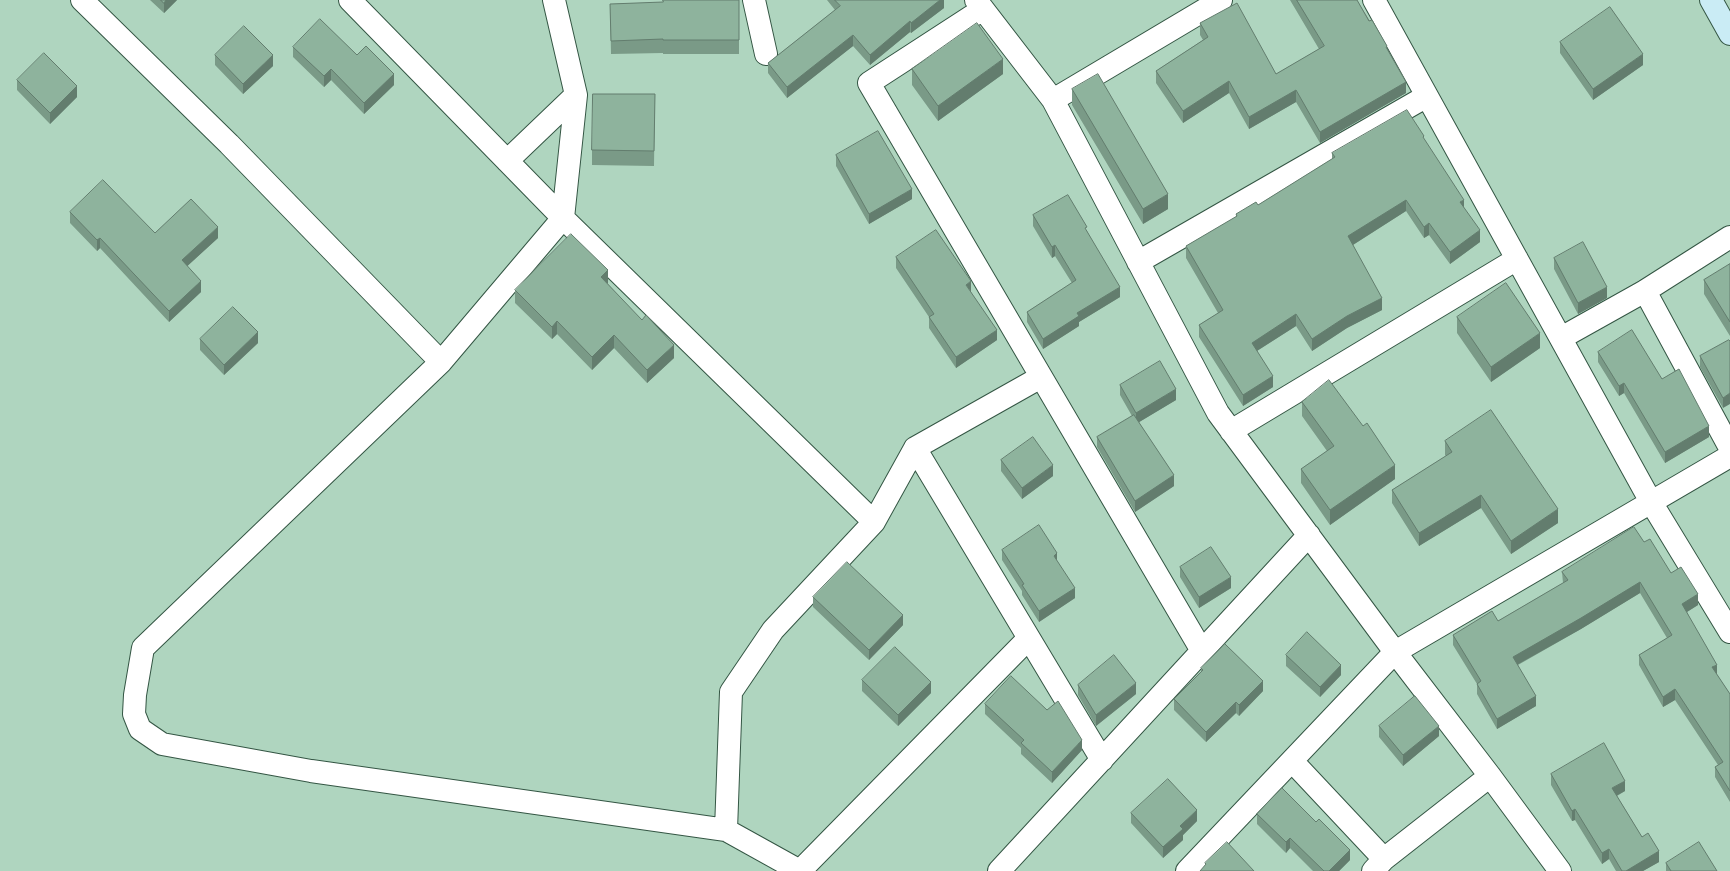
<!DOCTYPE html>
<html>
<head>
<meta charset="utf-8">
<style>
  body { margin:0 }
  canvas { display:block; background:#afd5bf }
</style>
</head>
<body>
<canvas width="1730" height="871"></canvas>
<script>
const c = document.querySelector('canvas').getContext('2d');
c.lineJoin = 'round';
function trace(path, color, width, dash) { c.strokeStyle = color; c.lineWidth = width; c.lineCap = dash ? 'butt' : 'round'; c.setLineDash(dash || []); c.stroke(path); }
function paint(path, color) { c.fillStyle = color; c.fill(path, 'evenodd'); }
const street = new Path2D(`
  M 82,0 L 229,144 L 441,362
  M 350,0 L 563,218 L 874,522
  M 754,0 L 766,54
  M 976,0 L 1053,100 L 1218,413 L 1395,652 L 1490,776 L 1560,871
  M 1374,0 L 1651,502 L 1730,632
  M 983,9 L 869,83 L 1202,651
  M 576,95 L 563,218 L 441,362 L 143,648 L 135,695 L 134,714 L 140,729 L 162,744 L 311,771 L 726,830
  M 1053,100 L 1221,0
  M 507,161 L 576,95 L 554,0
  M 1138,262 L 1427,96
  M 1645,291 L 1730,448
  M 1561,338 L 1645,291 L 1730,237
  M 1231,431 L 1517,259
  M 915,448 L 1102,760
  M 1292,761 L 1384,859 L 1373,871
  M 1384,859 L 1490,776
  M 800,871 L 726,830 L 731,692 L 773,630 L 874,522 L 915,448 L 1041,377
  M 800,871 L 1028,639
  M 999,871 L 1309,535
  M 1187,871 L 1395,652 L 1730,456`);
const secondary = new Path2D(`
  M 1711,0 L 1730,34`);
const wall = new Path2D(`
  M 150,0 L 177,0 L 164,13 Z
  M 739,0 L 739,54 L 663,54 L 663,53 L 611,54 L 610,4 Z
  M 827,0 L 944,0 L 944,8 L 911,33 L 910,32 L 870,65 L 853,46 L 787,98 L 768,73 L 768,63 L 835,10 Z
  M 1290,0 L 1357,0 L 1387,49 L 1406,93 L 1320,143 L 1296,102 L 1249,129 L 1229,93 L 1183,123 L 1156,83 L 1156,71 L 1203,40 L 1200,35 L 1200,23 L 1276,74 L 1319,49 Z
  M 1560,42 L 1643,65 L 1593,100 L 1560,53 Z
  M 293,47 L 357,55 L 394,85 L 364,114 L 331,80 L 324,87 L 293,57 Z
  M 215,55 L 273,66 L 243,94 L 215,65 Z
  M 912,69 L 1003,74 L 938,121 L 912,85 Z
  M 17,80 L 77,97 L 50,124 L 17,90 Z
  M 1072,89 L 1168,209 L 1143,224 L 1072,105 Z
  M 655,94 L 654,166 L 592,165 L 592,150 Z
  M 1424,139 L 1464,208 L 1480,242 L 1450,264 L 1429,235 L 1424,238 L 1406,211 L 1353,245 L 1382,310 L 1347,328 L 1312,351 L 1296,326 L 1257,351 L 1273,387 L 1243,406 L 1199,337 L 1199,325 L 1218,313 L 1186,258 L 1186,246 L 1236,217 L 1236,214 L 1258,205 L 1332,159 L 1332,153 Z
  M 836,155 L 912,199 L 869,224 L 836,166 Z
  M 70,212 L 155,233 L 218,238 L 187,266 L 201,292 L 169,322 L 100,248 L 97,251 L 70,223 Z
  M 1033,215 L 1087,231 L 1120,297 L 1079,322 L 1079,326 L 1043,349 L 1027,322 L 1027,312 L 1072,283 L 1055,256 L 1052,258 L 1033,226 Z
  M 896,257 L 971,292 L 997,340 L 956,368 L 929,328 L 929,317 L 896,268 Z
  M 1554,258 L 1607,298 L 1578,314 L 1554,269 Z
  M 1730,264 L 1730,336 L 1704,294 L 1704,280 Z
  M 607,283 L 674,358 L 647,383 L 614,348 L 592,370 L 557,334 L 552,339 L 515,303 L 515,290 L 608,283 Z
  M 1457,317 L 1540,348 L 1491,382 L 1457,333 Z
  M 200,339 L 258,343 L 224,375 L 200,350 Z
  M 1729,340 L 1723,408 L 1700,367 L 1700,356 Z
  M 1598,352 L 1662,379 L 1709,437 L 1665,463 L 1624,393 L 1619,396 L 1598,362 Z
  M 1120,385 L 1176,400 L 1139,422 L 1174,486 L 1135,512 L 1097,447 L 1097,437 L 1132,416 L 1120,395 Z
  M 1302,402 L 1395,479 L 1330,525 L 1301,483 L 1301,469 L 1327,451 L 1302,416 Z
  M 1445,441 L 1558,523 L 1511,554 L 1481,508 L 1419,546 L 1392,503 L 1392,490 L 1446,456 L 1445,455 Z
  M 1001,460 L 1053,476 L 1022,499 L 1001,471 Z
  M 1644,542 L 1698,605 L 1687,612 L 1717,675 L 1730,694 L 1730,802 L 1715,777 L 1715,767 L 1718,765 L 1675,700 L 1663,707 L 1639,665 L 1639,655 L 1667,638 L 1640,593 L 1581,629 L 1518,665 L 1536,706 L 1497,729 L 1477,694 L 1477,684 L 1453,645 L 1453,635 L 1498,621 L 1563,583 L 1562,572 Z
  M 1002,550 L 1057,561 L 1075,598 L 1039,622 L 1022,595 L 1022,591 L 1002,560 Z
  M 1180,567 L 1231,588 L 1199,608 L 1180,577 Z
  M 813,597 L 903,625 L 869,660 L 813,607 Z
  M 1286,655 L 1341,675 L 1320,697 L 1286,666 Z
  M 1201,668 L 1263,691 L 1239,716 L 1236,713 L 1206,742 L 1174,710 L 1174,699 L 1201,672 Z
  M 862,680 L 931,693 L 898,726 L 862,691 Z
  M 1078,685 L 1136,694 L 1096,726 L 1078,695 Z
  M 985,704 L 1082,750 L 1052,783 L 1021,754 L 1021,748 L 985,714 Z
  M 1379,726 L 1439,736 L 1403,766 L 1379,737 Z
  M 1551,774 L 1625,791 L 1617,796 L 1642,837 L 1659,862 L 1643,871 L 1616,871 L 1609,859 L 1602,864 L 1575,820 L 1572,821 L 1551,785 Z
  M 1131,813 L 1197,821 L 1183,835 L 1183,840 L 1163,858 L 1131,823 Z
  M 1257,814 L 1316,822 L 1350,860 L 1339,871 L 1313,871 L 1290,848 L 1286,853 L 1257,824 Z
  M 1666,863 L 1717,871 L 1666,871 Z`);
const shadedWall = new Path2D(`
  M 166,0 L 177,0 L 164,13 L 164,3 Z
  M 940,0 L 944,0 L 944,8 L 911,33 L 911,23 Z
  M 910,21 L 910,32 L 870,65 L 870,55 Z
  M 853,35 L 853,46 L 787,98 L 787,87 Z
  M 1643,54 L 1643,65 L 1593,100 L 1593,89 Z
  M 273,55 L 273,66 L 243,94 L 243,84 Z
  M 1003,59 L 1003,74 L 938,121 L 938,106 Z
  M 331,69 L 331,80 L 324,87 L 324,76 Z
  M 394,74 L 394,85 L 364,114 L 364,103 Z
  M 1229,81 L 1229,93 L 1183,123 L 1183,111 Z
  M 1406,82 L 1406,93 L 1320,143 L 1320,132 Z
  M 77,86 L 77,97 L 50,124 L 50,113 Z
  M 1296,90 L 1296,102 L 1249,129 L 1249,117 Z
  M 912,189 L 912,199 L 869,224 L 869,214 Z
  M 1168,194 L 1168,209 L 1143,224 L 1143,209 Z
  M 1406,200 L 1406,211 L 1348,248 L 1348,236 Z
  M 1464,200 L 1464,211 L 1460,202 Z
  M 1429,223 L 1429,235 L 1424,238 L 1424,227 Z
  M 218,227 L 218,238 L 182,271 L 182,260 Z
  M 1480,230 L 1480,242 L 1450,264 L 1450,252 Z
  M 100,238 L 100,248 L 97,251 L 97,240 Z
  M 1055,245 L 1055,256 L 1052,258 L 1052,247 Z
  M 608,270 L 608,283 L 601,290 L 601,277 Z
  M 201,281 L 201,292 L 169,322 L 169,311 Z
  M 971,281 L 971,292 L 966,285 Z
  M 1120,287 L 1120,297 L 1079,322 L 1079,326 L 1043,349 L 1043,339 L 1077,313 Z
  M 1607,287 L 1607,298 L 1578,314 L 1578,303 Z
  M 1382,298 L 1382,310 L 1347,328 L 1312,351 L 1312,339 L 1347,316 Z
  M 1296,314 L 1296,326 L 1252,354 L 1252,343 Z
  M 557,321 L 557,334 L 552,339 L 552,327 Z
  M 997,330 L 997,340 L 956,368 L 956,357 Z
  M 258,332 L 258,343 L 224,375 L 224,365 Z
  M 1540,333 L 1540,348 L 1491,382 L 1491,367 Z
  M 614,335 L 614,348 L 592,370 L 592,357 Z
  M 674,345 L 674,358 L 647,383 L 647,370 Z
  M 1273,376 L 1273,387 L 1243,406 L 1243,395 Z
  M 1624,383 L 1624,393 L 1619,396 L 1619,386 Z
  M 1176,389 L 1176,400 L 1136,424 L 1136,413 Z
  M 1730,393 L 1730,404 L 1723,408 L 1723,398 Z
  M 1709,426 L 1709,437 L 1665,463 L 1665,452 Z
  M 1053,465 L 1053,476 L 1022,499 L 1022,488 Z
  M 1395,465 L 1395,479 L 1330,525 L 1330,510 Z
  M 1174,475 L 1174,486 L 1135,512 L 1135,501 Z
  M 1481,495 L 1481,508 L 1419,546 L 1419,533 Z
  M 1558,509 L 1558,523 L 1511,554 L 1511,541 Z
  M 1057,553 L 1057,564 L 1054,556 Z
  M 1231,577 L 1231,588 L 1199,608 L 1199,597 Z
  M 1640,582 L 1640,593 L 1581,629 L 1513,667 L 1513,657 Z
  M 1075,588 L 1075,598 L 1039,622 L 1039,611 Z
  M 1698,594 L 1698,605 L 1682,615 L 1682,604 Z
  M 903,615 L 903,625 L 869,660 L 869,650 Z
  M 1341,665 L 1341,675 L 1320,697 L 1320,687 Z
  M 1717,665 L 1717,675 L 1712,667 Z
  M 1263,681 L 1263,691 L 1239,716 L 1239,705 Z
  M 931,682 L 931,693 L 898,726 L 898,715 Z
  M 1136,683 L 1136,694 L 1096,726 L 1096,715 Z
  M 1675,689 L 1675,700 L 1663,707 L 1663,697 Z
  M 1536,696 L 1536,706 L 1497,729 L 1497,719 Z
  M 1236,702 L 1236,713 L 1206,742 L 1206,732 Z
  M 1439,726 L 1439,736 L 1403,766 L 1403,755 Z
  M 1082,740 L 1082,750 L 1052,783 L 1052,772 Z
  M 1625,781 L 1625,791 L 1612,798 L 1612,788 Z
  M 1575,809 L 1575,820 L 1572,821 L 1572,811 Z
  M 1197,810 L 1197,821 L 1183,835 L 1183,840 L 1163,858 L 1163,847 L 1180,826 Z
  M 1290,838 L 1290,848 L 1286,853 L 1286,842 Z
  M 1609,849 L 1609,859 L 1602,864 L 1602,853 Z
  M 1350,850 L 1350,860 L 1339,871 L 1329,871 Z
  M 1659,851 L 1659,862 L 1643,871 L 1626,871 Z`);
const building = new Path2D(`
  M 161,0 L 166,0 L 164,3 Z
  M 663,0 L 739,0 L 739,40 L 663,40 L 663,39 L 611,41 L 610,4 L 663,2 Z
  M 835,0 L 940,0 L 911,23 L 910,21 L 870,55 L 853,35 L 787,87 L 768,63 L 840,6 Z
  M 1297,0 L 1357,0 L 1369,21 L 1372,20 L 1387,46 L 1386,47 L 1406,82 L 1320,132 L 1296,90 L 1249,117 L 1229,81 L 1183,111 L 1156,71 L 1208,37 L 1200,23 L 1237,3 L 1276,74 L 1324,46 Z
  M 1610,7 L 1643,54 L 1593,89 L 1560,42 Z
  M 320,19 L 357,55 L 366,46 L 394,74 L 364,103 L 331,69 L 324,76 L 293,47 Z
  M 977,23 L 1003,59 L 938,106 L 912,69 Z
  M 244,26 L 273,55 L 243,84 L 215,55 Z
  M 44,53 L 77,86 L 50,113 L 17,80 Z
  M 1098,74 L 1168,194 L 1143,209 L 1072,89 Z
  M 593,94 L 655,94 L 654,151 L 592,150 Z
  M 1407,110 L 1424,136 L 1423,137 L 1464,200 L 1460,202 L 1480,230 L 1450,252 L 1429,223 L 1424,227 L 1406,200 L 1348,236 L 1382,298 L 1347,316 L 1312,339 L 1296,314 L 1252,343 L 1273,376 L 1243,395 L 1199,325 L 1223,310 L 1186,246 L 1237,216 L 1236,214 L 1256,202 L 1258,205 L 1335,157 L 1332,153 Z
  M 878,131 L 912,189 L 869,214 L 836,155 Z
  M 103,180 L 155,233 L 191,199 L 218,227 L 182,260 L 201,281 L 169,311 L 100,238 L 97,240 L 70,212 Z
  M 1068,195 L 1087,227 L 1085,228 L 1120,287 L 1077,313 L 1079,316 L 1043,339 L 1027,312 L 1076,280 L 1055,245 L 1052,247 L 1033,215 Z
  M 936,230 L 971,281 L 966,285 L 997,330 L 956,357 L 929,317 L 934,314 L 896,257 Z
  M 571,234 L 608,270 L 601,277 L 642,320 L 646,315 L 674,345 L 647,370 L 614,335 L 592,357 L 557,321 L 552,327 L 515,290 Z
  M 1583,242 L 1607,287 L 1578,303 L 1554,258 Z
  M 1730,264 L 1730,322 L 1704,280 Z
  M 1506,283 L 1540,333 L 1491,367 L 1457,317 Z
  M 233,307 L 258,332 L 224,365 L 200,339 Z
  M 1632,330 L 1662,379 L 1679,369 L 1709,426 L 1665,452 L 1624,383 L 1619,386 L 1598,352 Z
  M 1729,340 L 1730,341 L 1730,393 L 1723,398 L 1700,356 Z
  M 1160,361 L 1176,389 L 1136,413 L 1120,385 Z
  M 1329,380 L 1363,426 L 1367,423 L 1395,465 L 1330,510 L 1301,469 L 1334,446 L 1302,402 Z
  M 1491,410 L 1558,509 L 1511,541 L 1481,495 L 1419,533 L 1392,490 L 1452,452 L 1445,441 Z
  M 1134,415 L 1174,475 L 1135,501 L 1097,437 Z
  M 1033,437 L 1053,465 L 1022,488 L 1001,460 Z
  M 1039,525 L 1057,553 L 1054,556 L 1075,588 L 1039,611 L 1022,585 L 1024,584 L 1002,550 Z
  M 1634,527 L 1644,542 L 1650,539 L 1671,573 L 1681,567 L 1698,594 L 1682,604 L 1717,665 L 1712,667 L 1730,694 L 1730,791 L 1715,767 L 1723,762 L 1675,689 L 1663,697 L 1639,655 L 1672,635 L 1640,582 L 1581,618 L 1513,657 L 1536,696 L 1497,719 L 1477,684 L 1481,681 L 1453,635 L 1492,611 L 1498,621 L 1568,580 L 1562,572 Z
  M 1211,547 L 1231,577 L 1199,597 L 1180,567 Z
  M 847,562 L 903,615 L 869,650 L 813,597 Z
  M 1307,632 L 1341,665 L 1320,687 L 1286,655 Z
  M 1225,644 L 1263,681 L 1239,705 L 1236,702 L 1206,732 L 1174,699 L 1203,670 L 1201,668 Z
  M 895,647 L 931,682 L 898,715 L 862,680 Z
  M 1114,655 L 1136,683 L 1096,715 L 1078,685 Z
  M 1011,676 L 1047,710 L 1058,701 L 1082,740 L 1052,772 L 1021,743 L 1024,740 L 985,704 Z
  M 1415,696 L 1439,726 L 1403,755 L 1379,726 Z
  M 1604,743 L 1625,781 L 1612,788 L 1642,837 L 1648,833 L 1659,851 L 1626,871 L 1622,871 L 1609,849 L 1602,853 L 1575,809 L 1572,811 L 1551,774 Z
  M 1168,779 L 1197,810 L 1180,826 L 1183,829 L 1163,847 L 1131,813 Z
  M 1282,788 L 1316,822 L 1319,819 L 1350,850 L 1329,871 L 1324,871 L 1290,838 L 1286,842 L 1257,814 Z
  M 1227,842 L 1254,871 L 1200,871 L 1206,864 L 1205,863 Z
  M 1699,842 L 1717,871 L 1671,871 L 1666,863 Z`);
trace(street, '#345644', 24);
trace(secondary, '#345644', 24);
trace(street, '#fff', 22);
trace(secondary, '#caecf5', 22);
paint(wall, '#7a9a87');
paint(shadedWall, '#637d6e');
paint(building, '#8eb39d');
trace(building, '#637d6e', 1);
</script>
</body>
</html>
